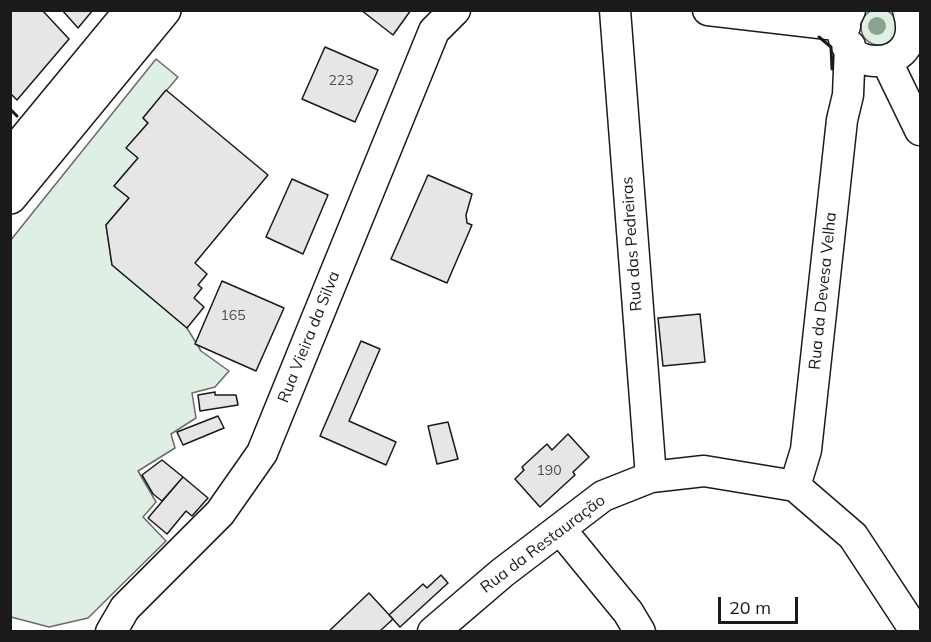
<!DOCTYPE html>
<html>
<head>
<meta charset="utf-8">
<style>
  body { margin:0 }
  #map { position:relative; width:931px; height:642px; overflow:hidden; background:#fff; font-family:Mulish,sans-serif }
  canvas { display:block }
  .frame { position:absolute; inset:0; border:12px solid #1a1a1a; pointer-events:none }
  .scale { position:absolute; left:718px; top:597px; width:80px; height:27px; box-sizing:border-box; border:3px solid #1a1a1a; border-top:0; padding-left:8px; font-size:18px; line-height:21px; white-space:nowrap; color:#1a1a1a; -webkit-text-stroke:4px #fff; paint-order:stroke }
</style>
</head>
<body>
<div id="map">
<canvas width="931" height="642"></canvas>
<div class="frame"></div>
<div class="scale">20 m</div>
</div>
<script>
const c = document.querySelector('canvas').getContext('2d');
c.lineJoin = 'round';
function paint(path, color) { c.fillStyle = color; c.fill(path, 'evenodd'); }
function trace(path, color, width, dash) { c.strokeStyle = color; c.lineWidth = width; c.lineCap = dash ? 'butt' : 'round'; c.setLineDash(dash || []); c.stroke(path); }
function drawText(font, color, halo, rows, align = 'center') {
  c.font = font + ' Mulish,sans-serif'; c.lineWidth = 4.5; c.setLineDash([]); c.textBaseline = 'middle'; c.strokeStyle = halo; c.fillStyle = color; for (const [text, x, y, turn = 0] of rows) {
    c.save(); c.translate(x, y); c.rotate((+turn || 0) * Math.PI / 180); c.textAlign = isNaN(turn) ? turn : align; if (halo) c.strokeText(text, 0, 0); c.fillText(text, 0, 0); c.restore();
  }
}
const green = new Path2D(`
  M861 27a18 18 0 1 1 36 0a18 18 0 1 1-36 0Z
  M 156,59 L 178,77 L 143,118 L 148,123 L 127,148 L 138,158 L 114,186 L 129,198 L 106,225 L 112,265 L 187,328 L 201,351 L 229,371 L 215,387 L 192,393 L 196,418 L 171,434 L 175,448 L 138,471 L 156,502 L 143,517 L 166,541 L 88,618 L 49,627 L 11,617 L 10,241 Z`);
const building = new Path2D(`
  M 10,10 L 42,10 L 69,39 L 17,100 L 10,93 Z
  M 62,10 L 93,10 L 78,28 Z
  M 361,10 L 411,10 L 393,35 Z
  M 325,47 L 378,70 L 355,122 L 302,99 Z
  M 166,90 L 268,175 L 195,263 L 207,274 L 198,285 L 202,288 L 194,298 L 204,307 L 187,328 L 112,265 L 106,225 L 129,198 L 114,186 L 138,158 L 126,148 L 148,123 L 143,118 Z
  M 428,175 L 472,194 L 466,215 L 467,223 L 472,225 L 447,283 L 391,259 Z
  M 292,179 L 328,195 L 303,254 L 266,237 Z
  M 222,281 L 284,308 L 256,371 L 195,344 Z
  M 700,314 L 705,362 L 663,366 L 658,318 Z
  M 361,341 L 380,349 L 349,421 L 396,442 L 386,465 L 320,436 Z
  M 215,392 L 215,395 L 236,395 L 238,405 L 200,411 L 198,395 Z
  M 218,416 L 224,428 L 183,445 L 177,432 Z
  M 448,422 L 458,459 L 437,464 L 428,426 Z
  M 568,434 L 589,457 L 573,472 L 575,475 L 540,507 L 515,479 L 524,470 L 522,467 L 547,444 L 552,450 Z
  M 162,460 L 183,477 L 162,501 L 153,494 L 142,475 Z
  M 183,477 L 208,498 L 192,516 L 186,511 L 167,534 L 148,518 Z
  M 441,575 L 448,583 L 400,627 L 389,615 L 423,584 L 427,588 Z
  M 369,593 L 393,619 L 379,632 L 328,632 Z`);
const minor = new Path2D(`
  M 615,10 L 651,477
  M 708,10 L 845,26
  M 850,10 C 815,74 931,82 908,10
  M 887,62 L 920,130
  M 795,486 L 806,450 L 842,120 L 848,95 L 850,46
  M 560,529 L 628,612 L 640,632
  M 111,632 L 125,608 L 220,513 L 262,453 L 434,31 L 455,10
  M 433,632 L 502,573 L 603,496 L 651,477 L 704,471 L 795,486 L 853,536 L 916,632`);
const major = new Path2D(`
  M 10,158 L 132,10
  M 10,197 L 164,10`);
const wall = new Path2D(`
  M 819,37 L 831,47 L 832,69
  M 10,109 L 17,116`);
const trees = [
  [877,26]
];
const numberNames = [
  ["223",341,81],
  ["165",233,316],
  ["190",549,471]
];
const streetNames = [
  ["Rua das Pedreiras",632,244,-94],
  ["Rua da Devesa Velha",823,291,-84],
  ["Rua Vieira da Silva",309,337,-68],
  ["Rua da Restauração",543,544,-37]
];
paint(green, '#e0efe3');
trace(green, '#6a6a6a', 1.5);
paint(building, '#e6e6e6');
trace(building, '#1a1a1a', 1.5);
trace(minor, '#1a1a1a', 33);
trace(major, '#1a1a1a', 36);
trace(minor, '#fff', 30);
trace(major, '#fff', 33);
trace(wall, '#1a1a1a', 3);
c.fillStyle = '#8aa48f';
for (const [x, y] of trees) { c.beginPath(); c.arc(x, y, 9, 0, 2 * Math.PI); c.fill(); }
drawText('14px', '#4d4d4d', null, numberNames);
drawText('16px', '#1a1a1a', '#fff', streetNames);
</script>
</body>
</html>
